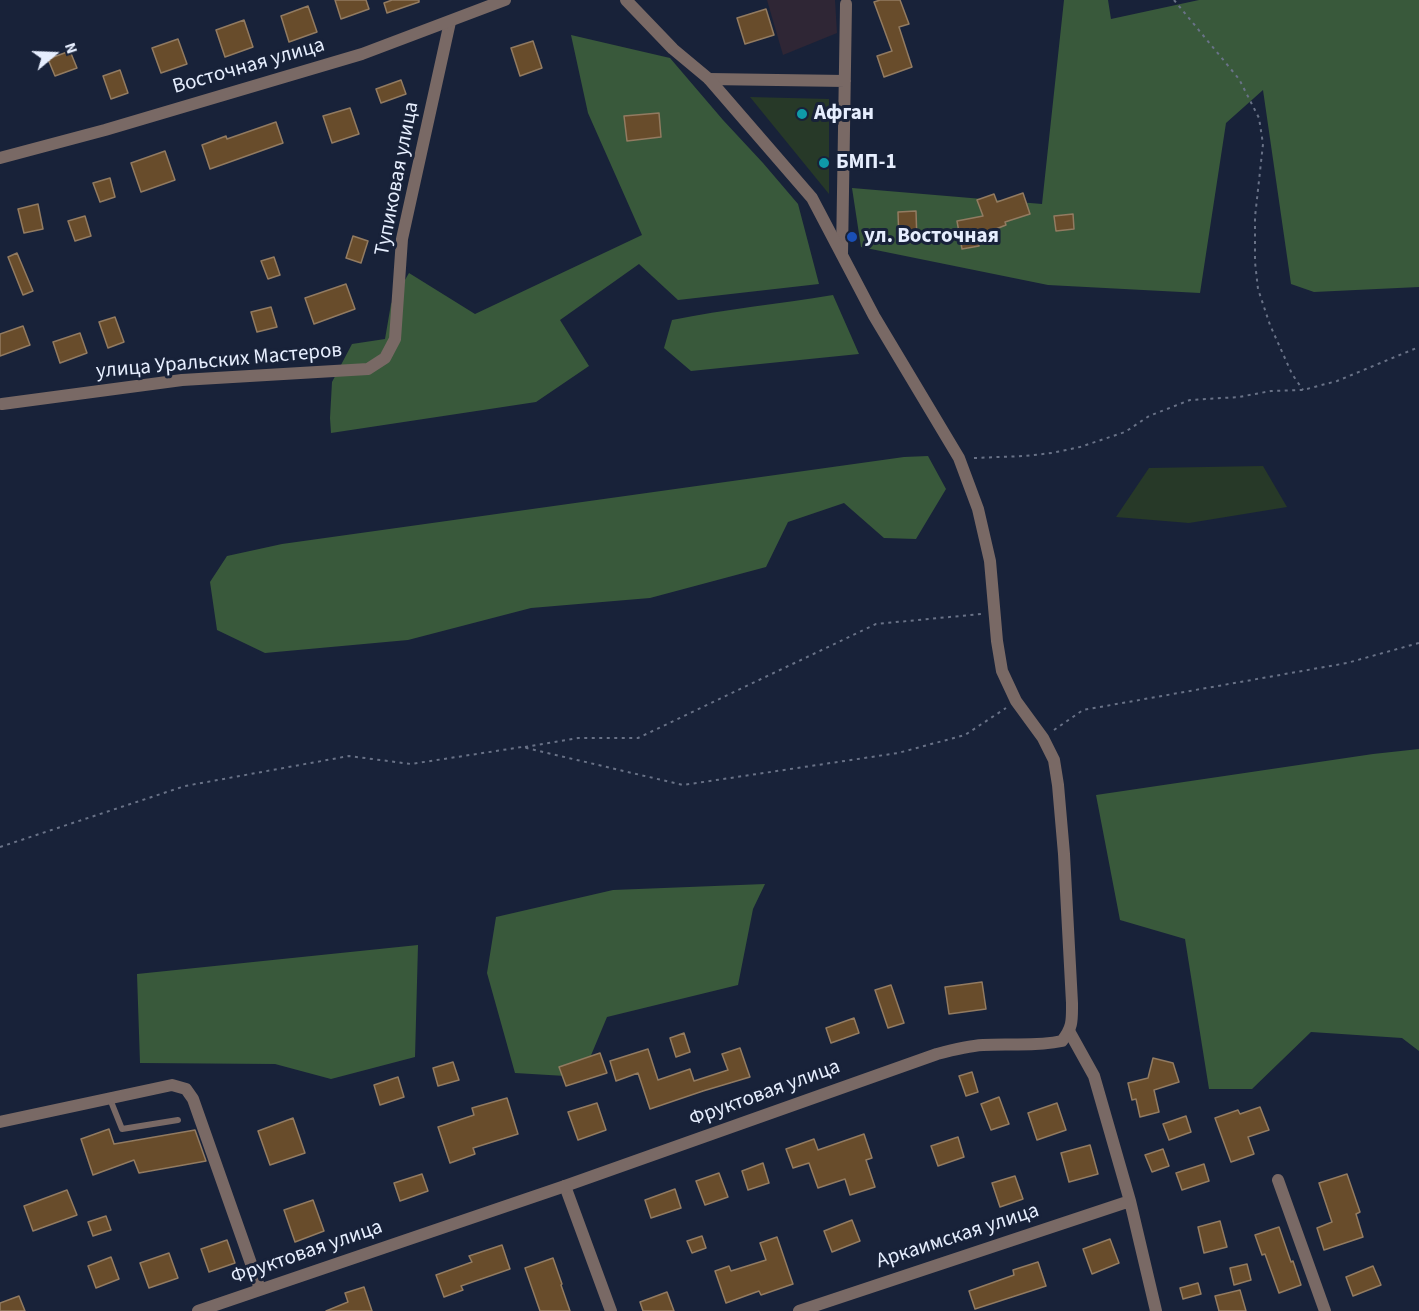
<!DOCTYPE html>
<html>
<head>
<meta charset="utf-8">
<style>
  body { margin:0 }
  #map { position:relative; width:1419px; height:1311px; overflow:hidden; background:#182239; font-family:"Source Sans 3",sans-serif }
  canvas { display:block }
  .north { position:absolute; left:24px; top:24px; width:60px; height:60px; -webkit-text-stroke:4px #182239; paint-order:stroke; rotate:71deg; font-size:16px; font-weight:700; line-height:24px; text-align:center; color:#e6eefe }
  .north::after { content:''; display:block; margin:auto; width:21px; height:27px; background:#e6eefe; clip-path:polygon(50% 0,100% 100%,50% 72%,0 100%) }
</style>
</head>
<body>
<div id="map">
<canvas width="1419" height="1311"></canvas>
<div class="north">N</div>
</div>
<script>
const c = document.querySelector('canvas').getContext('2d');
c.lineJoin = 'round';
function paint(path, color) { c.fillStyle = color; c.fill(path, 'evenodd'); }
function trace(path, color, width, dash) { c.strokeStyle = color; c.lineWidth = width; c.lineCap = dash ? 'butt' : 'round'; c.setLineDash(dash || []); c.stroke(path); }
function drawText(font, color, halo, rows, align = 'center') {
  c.font = font + ' "Source Sans 3",sans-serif'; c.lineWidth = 6; c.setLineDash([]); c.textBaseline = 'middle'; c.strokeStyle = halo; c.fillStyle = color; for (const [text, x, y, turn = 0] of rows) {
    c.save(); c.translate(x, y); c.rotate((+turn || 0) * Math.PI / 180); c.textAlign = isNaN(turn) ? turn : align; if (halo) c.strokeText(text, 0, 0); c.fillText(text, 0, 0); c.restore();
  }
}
const industrial = new Path2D(`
  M 767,0 L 835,0 L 837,33 L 783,55 Z`);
const green = new Path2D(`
  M 750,97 L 829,99 L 829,194 Z
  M 1263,466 L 1287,507 L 1189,523 L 1116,517 L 1149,468 Z`);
const forest = new Path2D(`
  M 1064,0 L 1108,0 L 1111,19 L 1199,0 L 1419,0 L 1419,287 L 1314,292 L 1291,284 L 1263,90 L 1226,123 L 1200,293 L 1048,285 L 861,247 L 852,188 L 1042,204 Z
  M 571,35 L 670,58 L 723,120 L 763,163 L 798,204 L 819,284 L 678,300 L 639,264 L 560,320 L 589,366 L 536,402 L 331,433 L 330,418 L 332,382 L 352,344 L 385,339 L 391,304 L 409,273 L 475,314 L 642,235 L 588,113 Z
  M 833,295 L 859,354 L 691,371 L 664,348 L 672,320 C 725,309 779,304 833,295 Z
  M 928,456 L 946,489 L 916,539 L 884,538 L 844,503 L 788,522 L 766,567 L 650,598 L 531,608 L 408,640 L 265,653 L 217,630 L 210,582 L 227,556 L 282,544 L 904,457 Z
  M 1419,749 L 1419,1051 L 1402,1038 L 1311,1032 L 1252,1089 L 1209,1089 L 1185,939 L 1120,920 L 1096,795 L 1373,754 Z
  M 765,884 L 753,909 L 738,985 L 607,1017 L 582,1077 L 515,1073 L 487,973 L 496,917 L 613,890 Z
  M 418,945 L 415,1057 L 331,1079 L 275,1064 L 140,1063 L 137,974 Z`);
const building = new Path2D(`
  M 335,0 L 366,0 L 369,9 L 341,19 Z
  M 392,0 L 419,0 L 419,2 L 387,13 L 384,3 Z
  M 880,0 L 900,0 L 909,24 L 899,27 L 912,67 L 884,77 L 877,56 L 892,51 L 874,2 Z
  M 308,6 L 317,32 L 289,42 L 281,16 Z
  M 766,9 L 774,35 L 745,44 L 737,18 Z
  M 244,20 L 253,47 L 225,57 L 216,30 Z
  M 178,39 L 187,64 L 161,73 L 152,48 Z
  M 533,41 L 542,68 L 520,76 L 511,48 Z
  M 70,51 L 77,68 L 55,76 L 48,59 Z
  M 120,70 L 128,93 L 111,99 L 103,76 Z
  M 401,80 L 406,94 L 381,103 L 376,89 Z
  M 350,108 L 359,134 L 332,143 L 323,116 Z
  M 659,113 L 661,137 L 627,141 L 624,116 Z
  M 276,122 L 283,143 L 210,169 L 202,145 L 226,136 L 227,139 Z
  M 165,151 L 175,180 L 141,192 L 131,163 Z
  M 110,178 L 115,197 L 100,202 L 93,183 Z
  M 1023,193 L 1030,214 L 1005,222 L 1006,225 L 978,236 L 979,246 L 962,249 L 957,221 L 983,216 L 977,200 L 994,194 L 997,202 Z
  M 38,204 L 43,229 L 24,233 L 18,209 Z
  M 916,211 L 917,242 L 899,243 L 898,212 Z
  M 1073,214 L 1074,229 L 1056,231 L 1054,216 Z
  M 85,216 L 91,236 L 75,241 L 68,221 Z
  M 353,236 L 368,241 L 361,263 L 346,258 Z
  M 17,253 L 33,291 L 23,295 L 8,257 Z
  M 274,257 L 280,275 L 268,279 L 261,261 Z
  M 346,284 L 355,309 L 314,324 L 305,298 Z
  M 271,307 L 277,327 L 257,332 L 251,312 Z
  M 115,317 L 124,342 L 108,348 L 99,322 Z
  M 23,326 L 30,345 L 0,356 L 0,334 Z
  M 80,333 L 87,353 L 60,363 L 53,342 Z
  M 982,982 L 986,1009 L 949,1014 L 945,987 Z
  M 891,985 L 904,1023 L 888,1028 L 875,990 Z
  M 854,1018 L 859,1033 L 831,1043 L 826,1028 Z
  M 684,1033 L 690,1052 L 676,1057 L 670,1038 Z
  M 740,1048 L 750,1077 L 703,1091 L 650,1109 L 638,1073 L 616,1081 L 610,1061 L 648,1049 L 658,1080 L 690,1069 L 694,1081 L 728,1070 L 722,1054 Z
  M 600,1053 L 607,1073 L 566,1086 L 559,1067 Z
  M 1153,1058 L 1173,1063 L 1179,1082 L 1154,1090 L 1159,1112 L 1140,1117 L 1136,1099 L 1132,1100 L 1128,1083 L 1148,1078 Z
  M 453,1062 L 459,1080 L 438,1086 L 433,1068 Z
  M 972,1072 L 978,1092 L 966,1096 L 959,1076 Z
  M 398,1077 L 404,1097 L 380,1105 L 374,1085 Z
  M 999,1097 L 1009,1124 L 991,1130 L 981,1104 Z
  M 507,1098 L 518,1134 L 473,1148 L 475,1154 L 450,1163 L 438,1127 L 474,1115 L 472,1108 Z
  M 597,1103 L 606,1130 L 578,1140 L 568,1112 Z
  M 1057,1103 L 1066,1130 L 1037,1140 L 1028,1113 Z
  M 1260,1107 L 1269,1130 L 1248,1137 L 1254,1154 L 1231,1162 L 1215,1118 L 1238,1110 L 1240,1114 Z
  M 1186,1116 L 1191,1132 L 1169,1140 L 1163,1124 Z
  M 293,1118 L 305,1153 L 270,1165 L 258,1131 Z
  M 109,1129 L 114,1144 L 195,1130 L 206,1161 L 139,1173 L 134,1160 L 93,1175 L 81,1139 Z
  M 864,1134 L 872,1158 L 866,1160 L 875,1187 L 850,1195 L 845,1179 L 818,1188 L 809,1163 L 793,1168 L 786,1149 L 814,1139 L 818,1150 Z
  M 958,1137 L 964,1157 L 938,1166 L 931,1146 Z
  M 1090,1145 L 1098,1174 L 1069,1182 L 1061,1153 Z
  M 1163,1149 L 1169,1166 L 1152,1172 L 1145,1155 Z
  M 763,1163 L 769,1183 L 748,1190 L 742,1171 Z
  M 1204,1164 L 1209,1181 L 1182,1190 L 1176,1173 Z
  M 719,1173 L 728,1197 L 705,1205 L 696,1181 Z
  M 422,1174 L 428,1191 L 400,1201 L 394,1183 Z
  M 1347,1174 L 1360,1212 L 1356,1214 L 1363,1237 L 1324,1250 L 1317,1228 L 1332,1222 L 1319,1183 Z
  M 1015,1176 L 1023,1199 L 1000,1207 L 992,1183 Z
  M 675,1189 L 681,1208 L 651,1218 L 645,1200 Z
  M 67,1190 L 77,1215 L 33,1231 L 24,1206 Z
  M 313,1200 L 324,1231 L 295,1242 L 284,1210 Z
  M 106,1216 L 111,1230 L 93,1236 L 88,1222 Z
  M 852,1220 L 860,1241 L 832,1252 L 824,1231 Z
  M 1220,1221 L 1227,1247 L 1204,1253 L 1198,1227 Z
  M 1279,1227 L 1291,1262 L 1293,1261 L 1301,1285 L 1279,1293 L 1265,1254 L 1262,1255 L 1255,1235 Z
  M 702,1236 L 706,1248 L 692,1253 L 687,1241 Z
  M 777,1237 L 793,1284 L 761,1295 L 759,1291 L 726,1303 L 715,1271 L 729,1266 L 731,1271 L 766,1260 L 760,1243 Z
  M 1110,1239 L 1119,1263 L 1092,1274 L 1083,1249 Z
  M 227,1240 L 235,1263 L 209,1272 L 201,1249 Z
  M 502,1245 L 510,1269 L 461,1286 L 463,1290 L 444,1297 L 436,1275 L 472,1262 L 469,1256 Z
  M 169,1253 L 178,1278 L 149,1288 L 140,1263 Z
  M 111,1257 L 119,1279 L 96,1288 L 88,1266 Z
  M 553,1258 L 562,1284 L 561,1285 L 570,1311 L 540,1311 L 525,1268 Z
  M 1038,1262 L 1046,1286 L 975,1309 L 969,1291 L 1014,1275 L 1013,1270 Z
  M 1247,1264 L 1251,1280 L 1234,1285 L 1230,1268 Z
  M 1373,1266 L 1381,1285 L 1353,1296 L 1346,1277 Z
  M 1198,1283 L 1201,1294 L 1183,1299 L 1180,1288 Z
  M 364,1287 L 372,1311 L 326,1311 L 348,1302 L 345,1293 Z
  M 1240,1290 L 1246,1311 L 1219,1311 L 1215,1296 Z
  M 667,1292 L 674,1311 L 643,1311 L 640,1302 Z
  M 19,1296 L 25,1311 L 0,1311 L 0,1303 Z`);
const path = new Path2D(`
  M 1174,0 L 1239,79 L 1259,118 L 1263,144 L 1255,217 L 1255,262 L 1258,289 L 1270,325 L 1292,374 L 1303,390
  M 974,458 L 1025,456 L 1052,453 L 1080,447 L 1125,432 L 1149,416 L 1190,400 L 1239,397 L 1271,391 L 1303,390 L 1337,381 L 1419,347
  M 1054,730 L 1083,710 L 1347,663 L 1419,643
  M 525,747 L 578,738 L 638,738 L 876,624 L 981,614
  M 0,847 L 185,786 L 349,756 L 411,764 L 522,747 L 683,785 L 898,753 L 965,735 L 1006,708`);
const service = new Path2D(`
  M 110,1099 L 122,1129 L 178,1120`);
const minor = new Path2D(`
  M 709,79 L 845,81
  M 842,254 L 846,4
  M 2,404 L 182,380 L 368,369 L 385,358 L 395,339 L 402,239 L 450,22
  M 1069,1031 L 1094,1076 L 1130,1201 L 1156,1311
  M 0,1122 L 172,1085 L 186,1089 L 193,1099 L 260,1289
  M 1278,1180 L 1325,1311
  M 565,1186 L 611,1311
  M 799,1311 L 1130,1201`);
const tertiary = new Path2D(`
  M 0,158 L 105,130 L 362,54 L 505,0
  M 198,1311 L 565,1186 L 937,1054 C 952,1050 967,1046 983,1045 C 1010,1043 1035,1047 1062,1041 C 1073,1027 1072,1020 1072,1003 L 1064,854 L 1058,785 L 1054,760 L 1043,738 L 1016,701 L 1002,671 L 997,641 L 990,561 L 978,509 L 959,458 L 874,316 L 812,198 L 709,79 L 673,49 L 626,0`);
const markers = [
  [802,114,6,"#0f9aa8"],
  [824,163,6,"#0f9aa8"],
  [852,237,6,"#1a4fb4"]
];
const streetNames = [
  ["Восточная улица",249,67,-16],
  ["Тупиковая улица",398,179,-79],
  ["улица Уральских Мастеров",219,362,-5],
  ["Фруктовая улица",765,1094,-20],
  ["Аркаимская улица",958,1237,-18],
  ["Фруктовая улица",307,1253,-19]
];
const poiNames = [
  ["Афган",814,114],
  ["БМП-1",836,163],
  ["ул. Восточная",864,237]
];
paint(industrial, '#2f2635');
paint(green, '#273928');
paint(forest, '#39593b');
paint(building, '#684c2b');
trace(building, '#927b61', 1.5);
trace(path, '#697287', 2, [3, 4.5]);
trace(service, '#796965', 6);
trace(minor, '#796965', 12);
trace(tertiary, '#796965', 12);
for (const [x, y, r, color] of markers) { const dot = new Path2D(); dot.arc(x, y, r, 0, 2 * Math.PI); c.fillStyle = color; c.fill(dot); trace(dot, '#182239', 2); }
drawText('21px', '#e6eefe', '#182239', streetNames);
drawText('bold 21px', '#e6eefe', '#182239', poiNames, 'left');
</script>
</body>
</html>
